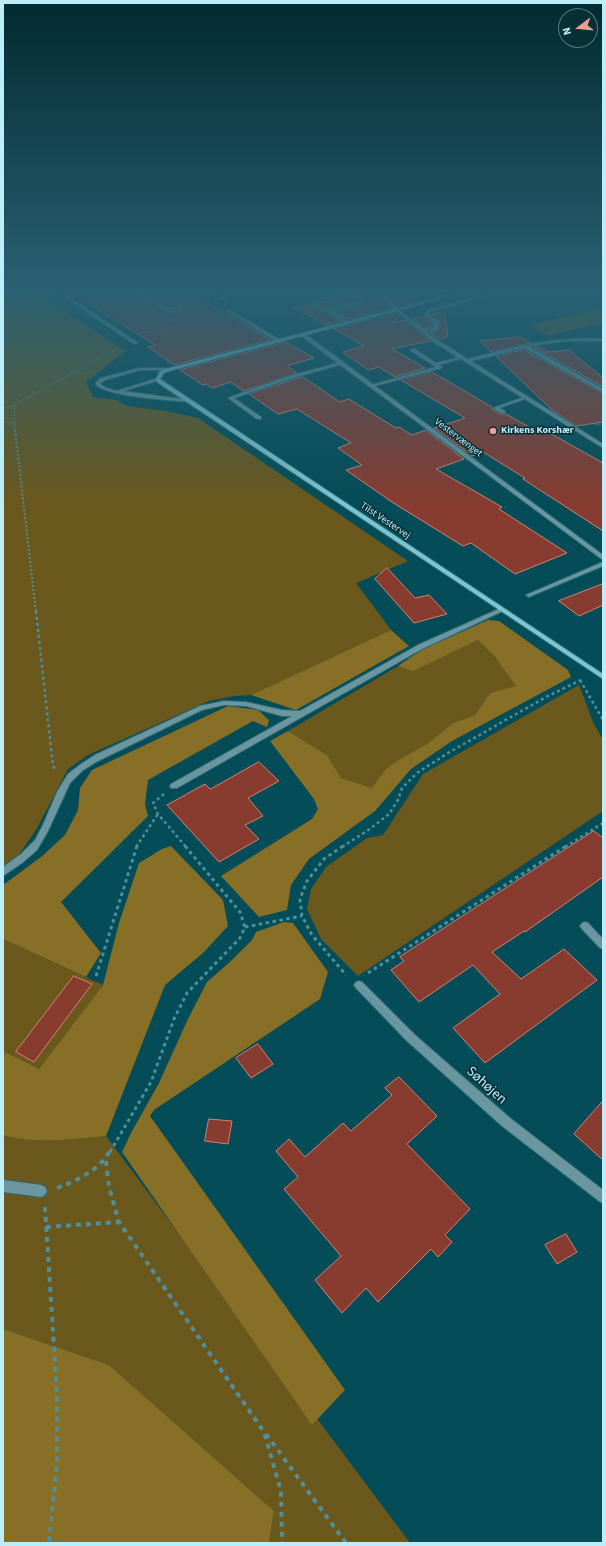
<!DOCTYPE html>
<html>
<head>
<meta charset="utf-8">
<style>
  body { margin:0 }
  #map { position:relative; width:606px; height:1546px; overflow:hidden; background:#044c57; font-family:"Source Sans 3",sans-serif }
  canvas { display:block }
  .frame { position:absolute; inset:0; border:4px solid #bbeef8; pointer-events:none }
  .north { position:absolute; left:558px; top:8px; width:40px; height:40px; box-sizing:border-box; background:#082f36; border:1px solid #507b84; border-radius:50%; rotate:254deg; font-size:11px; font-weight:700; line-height:16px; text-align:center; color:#bbeef8 }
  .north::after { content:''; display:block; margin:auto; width:14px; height:18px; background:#f49d8d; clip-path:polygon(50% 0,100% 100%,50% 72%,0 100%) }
</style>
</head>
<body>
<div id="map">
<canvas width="606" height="1546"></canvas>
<div class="frame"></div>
<div class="north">N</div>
</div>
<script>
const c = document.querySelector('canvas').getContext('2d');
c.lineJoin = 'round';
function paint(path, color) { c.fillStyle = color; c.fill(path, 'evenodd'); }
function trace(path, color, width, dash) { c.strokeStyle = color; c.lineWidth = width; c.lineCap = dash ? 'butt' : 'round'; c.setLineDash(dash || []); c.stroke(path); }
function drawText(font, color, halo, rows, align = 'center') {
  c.font = font + ' "Source Sans 3",sans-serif'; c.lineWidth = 3; c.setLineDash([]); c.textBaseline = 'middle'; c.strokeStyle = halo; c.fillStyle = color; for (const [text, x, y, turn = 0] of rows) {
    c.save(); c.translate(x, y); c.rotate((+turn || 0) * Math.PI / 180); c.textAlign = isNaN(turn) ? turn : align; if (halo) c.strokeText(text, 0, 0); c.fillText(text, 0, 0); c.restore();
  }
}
const green = new Path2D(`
  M 30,291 L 34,291 L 126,351 L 86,382 L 93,397 L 116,400 L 127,406 L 166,411 L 198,418 L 408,561 L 356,583 L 391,630 L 251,695 L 234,696 L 209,701 L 88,755 L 68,769 L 36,830 L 18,856 L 3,867 L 3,298 Z
  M 603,308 L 603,322 L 548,336 L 529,325 Z
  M 478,640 L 495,657 L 517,686 L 490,693 L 475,715 L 453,723 L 427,744 L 400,759 L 372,788 L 341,778 L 327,755 L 288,731 L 398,666 L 413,670 Z
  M 579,685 L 593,722 L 603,740 L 603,811 L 358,976 L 321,939 L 307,909 L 311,889 L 326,867 L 367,838 L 383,835 L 423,774 Z
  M 3,939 L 103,985 L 39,1069 L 3,1051 Z
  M 3,1135 C 33,1145 74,1139 106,1136 L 410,1543 L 269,1543 L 274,1511 L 109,1365 L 3,1329 Z`);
const forest = new Path2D(`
  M 488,620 L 499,621 L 568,670 L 571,677 L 452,741 L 411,769 L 375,811 L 309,859 L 291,885 L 287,910 L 259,917 L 221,876 L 312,819 L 318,809 L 314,799 L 270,741 L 288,731 L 327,755 L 341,778 L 372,788 L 386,769 L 400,759 L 427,744 L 453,723 L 475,715 L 490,693 L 516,686 L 495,657 L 478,640 L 413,671 L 398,666 L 421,650 Z
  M 391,630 L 409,646 L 296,710 L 251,695 Z
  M 228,706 L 258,710 L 269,720 L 267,727 L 253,721 L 148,780 L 145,804 L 148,816 L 61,902 L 101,953 L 86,977 L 3,939 L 3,885 L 41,857 L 65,835 L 78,810 L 80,788 L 92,770 Z
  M 171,846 L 223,900 L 228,926 L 203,953 L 165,985 L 106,1136 C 74,1139 33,1145 3,1135 L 3,1051 L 39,1069 L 103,985 L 119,923 L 139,863 L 162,849 Z
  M 284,922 L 293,923 L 328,972 L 320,999 L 154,1110 L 150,1116 L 345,1390 L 312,1425 L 122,1152 L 131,1133 L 159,1083 L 187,1021 L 207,982 L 231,961 L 252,940 L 256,932 Z
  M 3,1329 L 109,1365 L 274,1511 L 269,1543 L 3,1543 Z`);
const building = new Path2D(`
  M 68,291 L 131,291 L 169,314 L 183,310 L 184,309 L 181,307 L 171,309 L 138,291 L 185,291 L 231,316 L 270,340 L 174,365 L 148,347 L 155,345 Z
  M 337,291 L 376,291 L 391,308 L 348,319 L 334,312 L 363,304 L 364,302 L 357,292 L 337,293 Z
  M 383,291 L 425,291 L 414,302 L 398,306 Z
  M 354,297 L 357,300 L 327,308 L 318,303 Z
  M 309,304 L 341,321 L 326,325 L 295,308 Z
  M 444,312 L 448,337 L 439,339 L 430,333 L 437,331 L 440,325 L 438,320 L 431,315 Z
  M 396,313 L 400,316 L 392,323 L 405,320 L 430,341 L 392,349 L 425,368 L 395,377 L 379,367 L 368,370 L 343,352 L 364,346 L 334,329 Z
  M 424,316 L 433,325 L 432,327 L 424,327 L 413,319 Z
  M 520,337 L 531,343 L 491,352 L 480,341 Z
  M 286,342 L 314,358 L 287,366 L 297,373 L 243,391 L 231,382 L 212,388 L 207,384 L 203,385 L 180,370 Z
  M 537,346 L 549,352 L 569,350 L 603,378 L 603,387 L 534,347 Z
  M 524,350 L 603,393 L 603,422 L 576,426 L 552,410 L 496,356 Z
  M 432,372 L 492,407 L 492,409 L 500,414 L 506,414 L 538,432 L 541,428 L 603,463 L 603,531 L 523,479 L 525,478 L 483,452 L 472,456 L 434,428 L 465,418 L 401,380 Z
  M 303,377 L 340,402 L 349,399 L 396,428 L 399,427 L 412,435 L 426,430 L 464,459 L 436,469 L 502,507 L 499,509 L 567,553 L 515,574 L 471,543 L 463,546 L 392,502 L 346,470 L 362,465 L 338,448 L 351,443 L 297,409 L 278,414 L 249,394 Z
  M 387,568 L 415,598 L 429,595 L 447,614 L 414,623 L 375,579 Z
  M 603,584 L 603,605 L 579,616 L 559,601 Z
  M 259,762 L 279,781 L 248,798 L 263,816 L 245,825 L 259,839 L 219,862 L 167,805 L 205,784 L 210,789 Z
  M 594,831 L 603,838 L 603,877 L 525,932 L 524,931 L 492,952 L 521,979 L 564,949 L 597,980 L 485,1063 L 453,1028 L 500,994 L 473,965 L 419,1002 L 391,970 L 404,961 L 400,957 Z
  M 74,976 L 92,984 L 34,1062 L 16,1052 Z
  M 258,1044 L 273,1064 L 251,1078 L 236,1058 Z
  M 399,1077 L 437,1116 L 407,1144 L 470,1209 L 445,1235 L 452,1242 L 438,1257 L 431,1249 L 378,1302 L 366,1288 L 342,1313 L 315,1280 L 341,1256 L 284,1189 L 298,1177 L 276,1151 L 289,1139 L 305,1157 L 343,1123 L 351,1131 L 392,1095 L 385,1088 Z
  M 603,1101 L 603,1160 L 574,1134 Z
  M 209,1119 L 232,1121 L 228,1144 L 205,1141 Z
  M 566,1234 L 577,1252 L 557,1264 L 545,1245 Z`);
const pathFar4 = new Path2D(`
  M 193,307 L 206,304
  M 596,325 L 603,323
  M 144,333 L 174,326
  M 3,409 L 14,405
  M 3,421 L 14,424
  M 596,425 L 603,424
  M 15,431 L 14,405 L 118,348`);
const pathFar3 = new Path2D(`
  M 15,430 L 36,612`);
const pathFar2 = new Path2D(`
  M 36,611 L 53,766 L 56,770
  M 580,680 L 603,720
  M 164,794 L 153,803 L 158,814 L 186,847
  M 136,847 L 158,814
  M 342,847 L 370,829 L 389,814 L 398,800 L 402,788 L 417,773 L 448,753 L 546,697 L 583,679
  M 565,847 L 603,823`);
const pathFar1 = new Path2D(`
  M 343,846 L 324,859 L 307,881 L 300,899 L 302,916 L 312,935 L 346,975
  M 245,927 L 302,916
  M 368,973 L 566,846
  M 96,976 L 137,846
  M 110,1152 L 151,1082 L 174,1019 L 187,993 L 240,938 L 245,927 L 240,912 L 185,846`);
const path = new Path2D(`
  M 106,1161 L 109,1187 L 119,1222 L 264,1432 L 281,1491 L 282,1543
  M 57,1188 C 78,1180 98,1171 110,1151
  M 45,1207 L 57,1394 L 57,1464 L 49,1543
  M 46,1227 L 119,1222
  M 266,1434 L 346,1543`);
const lane = new Path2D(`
  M 357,293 L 363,303 L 330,311 L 350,322 L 350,324 L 349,324 L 308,302 L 336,295 ZM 355,295 L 359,301 L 327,310 L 314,302 L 336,297 Z
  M 228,309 L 279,339 L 279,340 L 275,341 L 227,311 Z
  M 411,349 L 415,349 L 436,363 L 461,357 L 463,358 L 439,365 L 442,367 L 442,368 L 371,387 L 371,385 L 436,367 L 411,351 Z
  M 341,362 L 343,363 L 343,364 L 290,379 L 234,398 L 261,417 L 261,419 L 257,419 L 228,398 L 286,377 Z
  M 140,368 L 171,368 L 173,369 L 171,370 L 140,370 L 105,380 L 100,384 L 107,388 L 117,391 L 158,378 L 160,379 L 160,380 L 123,391 L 189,400 L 191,401 L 189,402 C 168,400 110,397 96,385 L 96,382 L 101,378 Z
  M 524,397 L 528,398 L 499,408 L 505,411 L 505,413 L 501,413 L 493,408 Z
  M 501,608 L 503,609 L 503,611 L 422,649 L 177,788 L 171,788 L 170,786 L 171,784 L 292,716 L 282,716 L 246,706 L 224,705 L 202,710 L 96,762 L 82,771 L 70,783 L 48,831 L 37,850 L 22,863 L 3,876 L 3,867 L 21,854 L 35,840 L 43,825 L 57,792 L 68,774 L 81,764 L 95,755 L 200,706 L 224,701 L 246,702 L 282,710 L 300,711 L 418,645 Z
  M 585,922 L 588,923 L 603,939 L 603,949 L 600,948 L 582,929 L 580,926 L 582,923 Z
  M 3,1180 L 41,1185 L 45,1187 L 47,1191 L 45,1195 L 41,1197 L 3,1192 Z`);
const street = new Path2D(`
  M 59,291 L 63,291 L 64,293 L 138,343 L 134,344 L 61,295 Z
  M 132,291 L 136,291 L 171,311 L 181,308 L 183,309 L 169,313 Z
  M 212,291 L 216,291 L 228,297 L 215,301 L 215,299 L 222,297 Z
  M 504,291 L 511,291 L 482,297 L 430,312 L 429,315 L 437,321 L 439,326 L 436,330 L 426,332 L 436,339 L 468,359 C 514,347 555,336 603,339 L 603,341 L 567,341 L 529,346 L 603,389 L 603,392 L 524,348 L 471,361 L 603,444 L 603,448 L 432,341 L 395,310 L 398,309 L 424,329 L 433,328 L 435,326 L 434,324 L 424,314 L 428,310 L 480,295 Z
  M 300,333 L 304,333 L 603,555 L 603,560 L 300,335 Z
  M 603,562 L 603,566 L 531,596 L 529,597 L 526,595 Z
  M 359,981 L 362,982 L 415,1035 L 510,1118 L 603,1190 L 603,1203 L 599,1201 L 502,1126 L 407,1041 L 356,988 L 354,985 L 356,982 Z`);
const secondary = new Path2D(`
  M 16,291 L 22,291 L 3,296 L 3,294 Z
  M 377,291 L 381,291 L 398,308 L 459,291 L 464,291 L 398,311 L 173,370 L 164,373 L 160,379 L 603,674 L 603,679 L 158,383 L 156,379 L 160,371 L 169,368 L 394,309 Z`);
const markers = [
  [493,431,4,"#f49d8d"]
];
const farPoinames = [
  ["Kirkens Korshær",501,431]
];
const farStreetnames = [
  ["Vestervænget",458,438,37],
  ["Tilst Vestervej",385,521,34]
];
const nearStreetnames = [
  ["Søhøjen",486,1086,42]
];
paint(green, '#6b581c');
paint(forest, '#877026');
paint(building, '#883b2f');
trace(building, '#d68172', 1);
trace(lane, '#296c77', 2);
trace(street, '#296c77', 2);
trace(secondary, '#296c77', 2);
trace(pathFar4, '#4f8f99', 1.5, [1.5, 1.5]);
trace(pathFar3, '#4f8f99', 2, [2, 2]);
trace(pathFar2, '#4f8f99', 2.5, [3, 3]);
trace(pathFar1, '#4f8f99', 3, [3.5, 3.5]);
trace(path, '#4f8f99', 4, [5, 5]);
paint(lane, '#6b969f');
paint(street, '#6b969f');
paint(secondary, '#7dc4d2');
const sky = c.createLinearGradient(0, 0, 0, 507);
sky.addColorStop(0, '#022a30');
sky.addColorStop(0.57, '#296174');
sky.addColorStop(1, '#29617400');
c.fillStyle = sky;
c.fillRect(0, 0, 606, 507);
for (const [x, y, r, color] of markers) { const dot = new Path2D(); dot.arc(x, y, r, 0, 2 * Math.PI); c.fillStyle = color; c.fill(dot); trace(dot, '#082f36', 1.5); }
drawText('bold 10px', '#bbeef8', '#082f36', farPoinames, 'left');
drawText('10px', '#bbeef8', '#082f36', farStreetnames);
drawText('14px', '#bbeef8', '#082f36', nearStreetnames);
</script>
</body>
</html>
